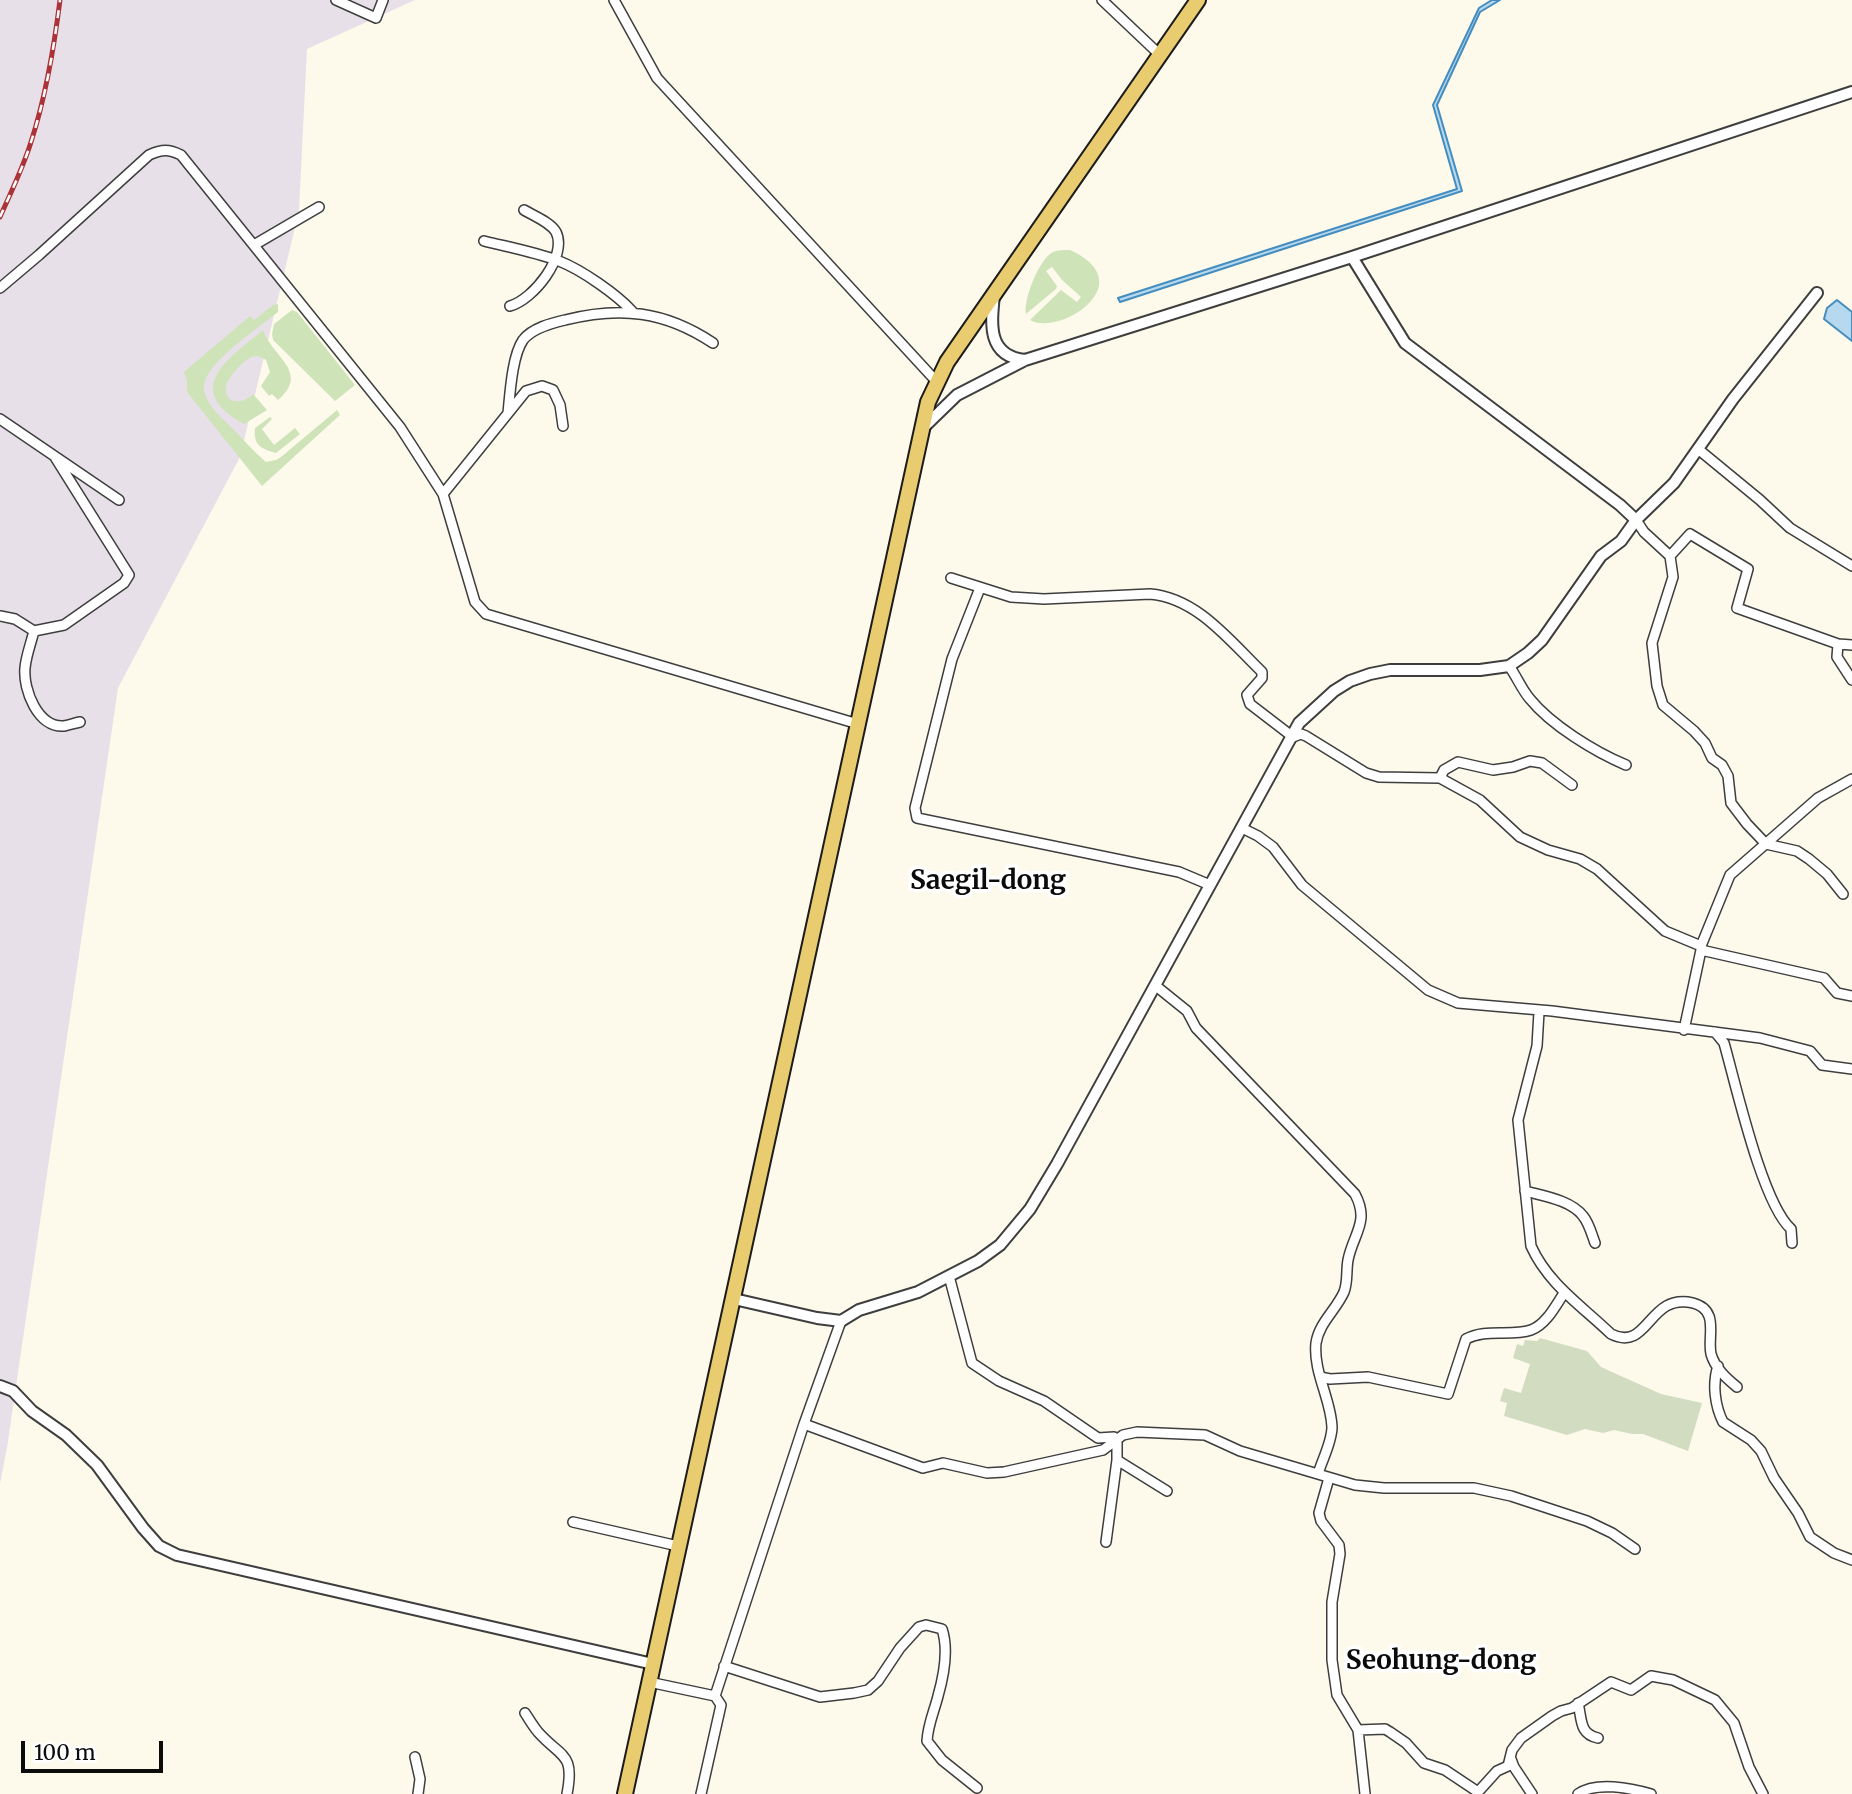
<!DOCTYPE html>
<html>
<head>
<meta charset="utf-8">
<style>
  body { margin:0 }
  #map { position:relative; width:1852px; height:1794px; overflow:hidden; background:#fdfaec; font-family:Merriweather,serif }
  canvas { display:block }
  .scale { position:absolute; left:21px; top:1741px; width:142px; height:32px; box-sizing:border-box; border:4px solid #0b0b0b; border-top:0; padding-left:9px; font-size:21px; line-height:24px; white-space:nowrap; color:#0b0b0b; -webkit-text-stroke:5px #fff; paint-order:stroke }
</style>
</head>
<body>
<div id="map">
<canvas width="1852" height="1794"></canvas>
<div class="scale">100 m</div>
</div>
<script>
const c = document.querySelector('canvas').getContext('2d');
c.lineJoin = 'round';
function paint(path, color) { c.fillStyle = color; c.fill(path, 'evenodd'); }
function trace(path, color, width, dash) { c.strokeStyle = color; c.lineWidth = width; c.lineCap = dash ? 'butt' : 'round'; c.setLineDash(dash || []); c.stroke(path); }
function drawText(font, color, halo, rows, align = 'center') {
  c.font = font + ' Merriweather,serif'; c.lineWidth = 7; c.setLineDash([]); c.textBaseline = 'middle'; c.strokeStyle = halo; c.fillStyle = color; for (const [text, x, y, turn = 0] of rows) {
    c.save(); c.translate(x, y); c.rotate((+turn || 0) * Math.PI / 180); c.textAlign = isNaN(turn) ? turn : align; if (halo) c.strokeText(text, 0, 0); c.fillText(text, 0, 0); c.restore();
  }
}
const industrial = new Path2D(`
  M 0,0 L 415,0 L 307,49 L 299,211 L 240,457 L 118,688 L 7,1448 L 0,1484 Z`);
const green = new Path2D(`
  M 1070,250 C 1143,283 1060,337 1030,320 L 1061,290 L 1077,302 L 1081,297 L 1062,280 L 1052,267 L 1046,271 L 1057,286 L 1056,289 L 1026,314 C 1023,300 1039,259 1053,252 C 1058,250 1064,250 1070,250 Z
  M 278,304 L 278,312 C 260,327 203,364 204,388 C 205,404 221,417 231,427 C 243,439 253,451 266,462 L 276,460 L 281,457 L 337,410 L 340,415 L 262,486 L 187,392 L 187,381 L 184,372 L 250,316 L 254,320 L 273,305 Z
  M 292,310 L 297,312 L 355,385 L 335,401 L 273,340 L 272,334 L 274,324 Z
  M 263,330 C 272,357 311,372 278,400 L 272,394 L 269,396 L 261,386 L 270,372 L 266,360 C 262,358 260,356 255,356 C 246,357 226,378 226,388 C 225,406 245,403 253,394 L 267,410 L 244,424 C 181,389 228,359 263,330 Z
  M 270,417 L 272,419 L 262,429 L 274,445 L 295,428 L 300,434 L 276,453 C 261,449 253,445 255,428 Z`);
const cemetery = new Path2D(`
  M 1540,1338 L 1587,1351 L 1601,1367 L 1661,1394 L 1702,1403 L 1688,1451 L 1643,1434 L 1632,1434 L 1614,1430 L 1603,1433 L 1585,1429 L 1567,1435 L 1504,1416 L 1507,1403 L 1500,1401 L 1504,1388 L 1521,1393 L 1530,1364 L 1513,1358 L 1517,1344 L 1523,1346 L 1525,1340 L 1537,1341 Z`);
const water = new Path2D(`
  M 1492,0 L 1500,0 L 1480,12 L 1437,105 L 1462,191 L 1120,302 L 1118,298 L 1457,189 L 1433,105 L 1479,8 Z
  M 1837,300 L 1852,312 L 1852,341 L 1824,319 L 1827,308 Z`);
const minor = new Path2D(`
  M 336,0 L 376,18 L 383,0
  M 614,0 L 657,78 L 936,381
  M 1102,0 L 1160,55
  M 484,241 C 508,247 535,252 559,261 C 582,270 616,294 632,311
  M 254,245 L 319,207
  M 0,288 L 39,255 L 149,155 C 162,149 169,149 181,155 L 400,427 L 443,494 L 475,602 L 486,614 L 858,724
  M 510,306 C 533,300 568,256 556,232 C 550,222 534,216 524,210
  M 508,413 C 510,394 512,356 523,340 C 532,328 552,323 565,320 C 620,306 665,311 713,343
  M 0,419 L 119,500
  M 1698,449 L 1760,500 L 1790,528 L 1852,566
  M 443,494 L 526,391 L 542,386 L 553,390 L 560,405 L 563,426
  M 1636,520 L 1644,532 L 1670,556 L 1690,534 L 1748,569 L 1737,608 L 1838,644 L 1837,657 L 1852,680
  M 1670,556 L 1673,577 L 1652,643 L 1657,686 L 1663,705 L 1694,731 L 1705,743 L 1712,758 L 1722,765 L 1728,776 L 1731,803 L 1747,824 L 1766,844 L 1797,851 L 1809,859 L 1827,874 L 1843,894
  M 951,578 L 1011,597 L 1044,599 L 1150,594 C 1197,598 1229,640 1262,672 L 1262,678 L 1247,695 L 1250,704 L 1293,737 L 1301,734 L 1306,736 L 1366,773 L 1379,777 L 1440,778 L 1480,800 L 1520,837 L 1548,850 L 1580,859 L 1597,869 L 1665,931 L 1701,946 L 1701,950 L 1824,978 L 1837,993 L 1852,996
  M 980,588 L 952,659 L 915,808 L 917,818 L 1179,872 L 1210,885
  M 0,616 L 15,619 L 34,631 L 64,625 L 124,583 L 129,575 L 55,457
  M 34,631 C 31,643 26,656 25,668 C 23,690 38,728 64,726 C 69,725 75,723 80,722
  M 1838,644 L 1852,645
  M 1509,666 C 1517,677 1522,690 1530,699 C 1551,725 1595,752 1626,765
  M 1440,778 L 1444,770 L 1458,762 L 1493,770 L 1513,767 L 1530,761 L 1542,763 L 1572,785
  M 1242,828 L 1258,836 L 1273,847 L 1302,885 L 1428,990 L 1458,1003 L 1552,1011 L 1760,1038 L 1810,1051 L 1822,1065 L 1852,1069
  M 1701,946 L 1730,875 L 1818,798 L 1852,779
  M 1156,986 L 1187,1011 L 1196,1028 L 1355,1194 C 1370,1222 1353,1234 1348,1260 C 1346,1271 1348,1282 1344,1292 C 1336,1310 1319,1323 1316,1343 C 1313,1372 1331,1399 1332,1427 C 1332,1442 1322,1460 1318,1474
  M 1539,1012 L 1537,1046 L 1518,1120 L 1531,1246 C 1548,1284 1582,1306 1611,1334 C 1649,1353 1648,1292 1693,1303 C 1720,1310 1707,1337 1711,1354 C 1715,1368 1726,1378 1737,1387
  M 1684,1030 L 1701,950
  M 1715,1032 L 1724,1043 C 1736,1085 1762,1203 1791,1229 L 1792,1243
  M 1525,1191 C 1543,1196 1571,1200 1583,1216 C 1589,1223 1592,1235 1595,1243
  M 949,1276 L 972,1363 L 999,1381 L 1044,1401 L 1098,1438 L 1114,1437 L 1117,1441 L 1117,1460 L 1167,1491
  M 1718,1366 C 1712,1384 1715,1406 1723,1422 L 1751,1440 L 1761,1451 L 1774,1478 L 1798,1513 L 1810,1537 L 1834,1553 L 1852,1560
  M 1320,1377 L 1330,1379 L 1368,1377 L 1448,1394 L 1466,1339 C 1486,1328 1510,1337 1531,1330 C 1546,1325 1556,1305 1564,1293
  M 804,1424 L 923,1468 L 943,1463 L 987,1473 L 1004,1472 L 1103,1450 L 1123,1435 L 1137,1432 L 1205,1435 L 1240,1451 L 1355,1485 L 1384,1488 L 1474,1488 L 1511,1496 L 1587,1521 L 1612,1533 L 1635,1549
  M 1329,1478 L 1319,1513 L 1321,1521 L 1339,1545 L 1340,1554 L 1332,1602 L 1332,1660 L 1337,1695 L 1358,1730 L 1365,1794
  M 573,1522 L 678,1546
  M 1106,1542 L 1117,1460
  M 724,1666 L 820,1697 L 854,1693 L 868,1690 L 878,1681 L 900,1648 L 919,1627 L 926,1625 L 942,1629 C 949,1650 944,1675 938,1696 C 934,1712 928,1724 927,1741 L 942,1760 L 977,1788
  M 649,1682 L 715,1696 L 804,1424 L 841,1321
  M 1578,1703 C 1582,1719 1579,1734 1598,1738
  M 525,1713 C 529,1719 533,1726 538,1732 C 561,1758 575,1752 567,1794
  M 1358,1730 L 1385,1729 L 1390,1732 L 1406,1743 L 1424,1763 L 1445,1770 L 1478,1792 L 1497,1771 L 1508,1766 L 1512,1750 L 1521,1738 L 1552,1716 L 1561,1711 L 1572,1708 L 1611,1682 L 1631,1690 L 1651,1676 L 1673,1680 L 1715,1700 L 1734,1723 L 1749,1767 L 1763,1794
  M 415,1757 L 420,1779 L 418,1794
  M 1511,1759 L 1514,1767 L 1532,1794
  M 701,1794 L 721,1705 L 715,1696
  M 1578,1794 C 1596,1781 1631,1788 1651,1794`);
const tertiary = new Path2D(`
  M 1352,257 L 1405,343 L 1620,505 L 1636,520
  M 994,295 C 991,324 987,356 1025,360
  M 923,428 L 957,395 L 1025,360 L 1352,257 L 1852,92
  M 734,1299 L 817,1318 L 841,1321 L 859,1310 L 918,1292 L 978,1261 L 1000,1245 L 1030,1209 L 1057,1164 L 1299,723 L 1334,691 L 1350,681 L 1370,674 L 1390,670 L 1480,670 L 1509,666 L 1528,653 L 1542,640 L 1601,556 L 1621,541 L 1636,520 L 1674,483 L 1733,399 L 1817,293
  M 0,1386 L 13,1391 L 32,1411 L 66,1435 L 97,1465 L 143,1528 L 159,1546 L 177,1555 L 653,1664`);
const primary = new Path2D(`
  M 625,1794 L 928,402 L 947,362 L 1198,0`);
const rail = new Path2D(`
  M 0,217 C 11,192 23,168 31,142 C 46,96 54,48 60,0`);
const quarterNames = [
  ["Saegil-dong",988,882],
  ["Seohung-dong",1441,1662]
];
paint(industrial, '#e8e0e9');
paint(green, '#cfe3b9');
paint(cemetery, '#d2dcc0');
paint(water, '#b6d9ef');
trace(water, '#458dbe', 2);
trace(minor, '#3e3e3e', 12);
trace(tertiary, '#3e3e3e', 14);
trace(primary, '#1c1c1c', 18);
trace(minor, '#fff', 9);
trace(tertiary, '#fff', 10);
trace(primary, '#e9cc6f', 14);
trace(rail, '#ab3338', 5);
trace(rail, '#fff', 2.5, [8]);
drawText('bold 26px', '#0b0b0b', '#fff', quarterNames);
</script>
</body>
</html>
